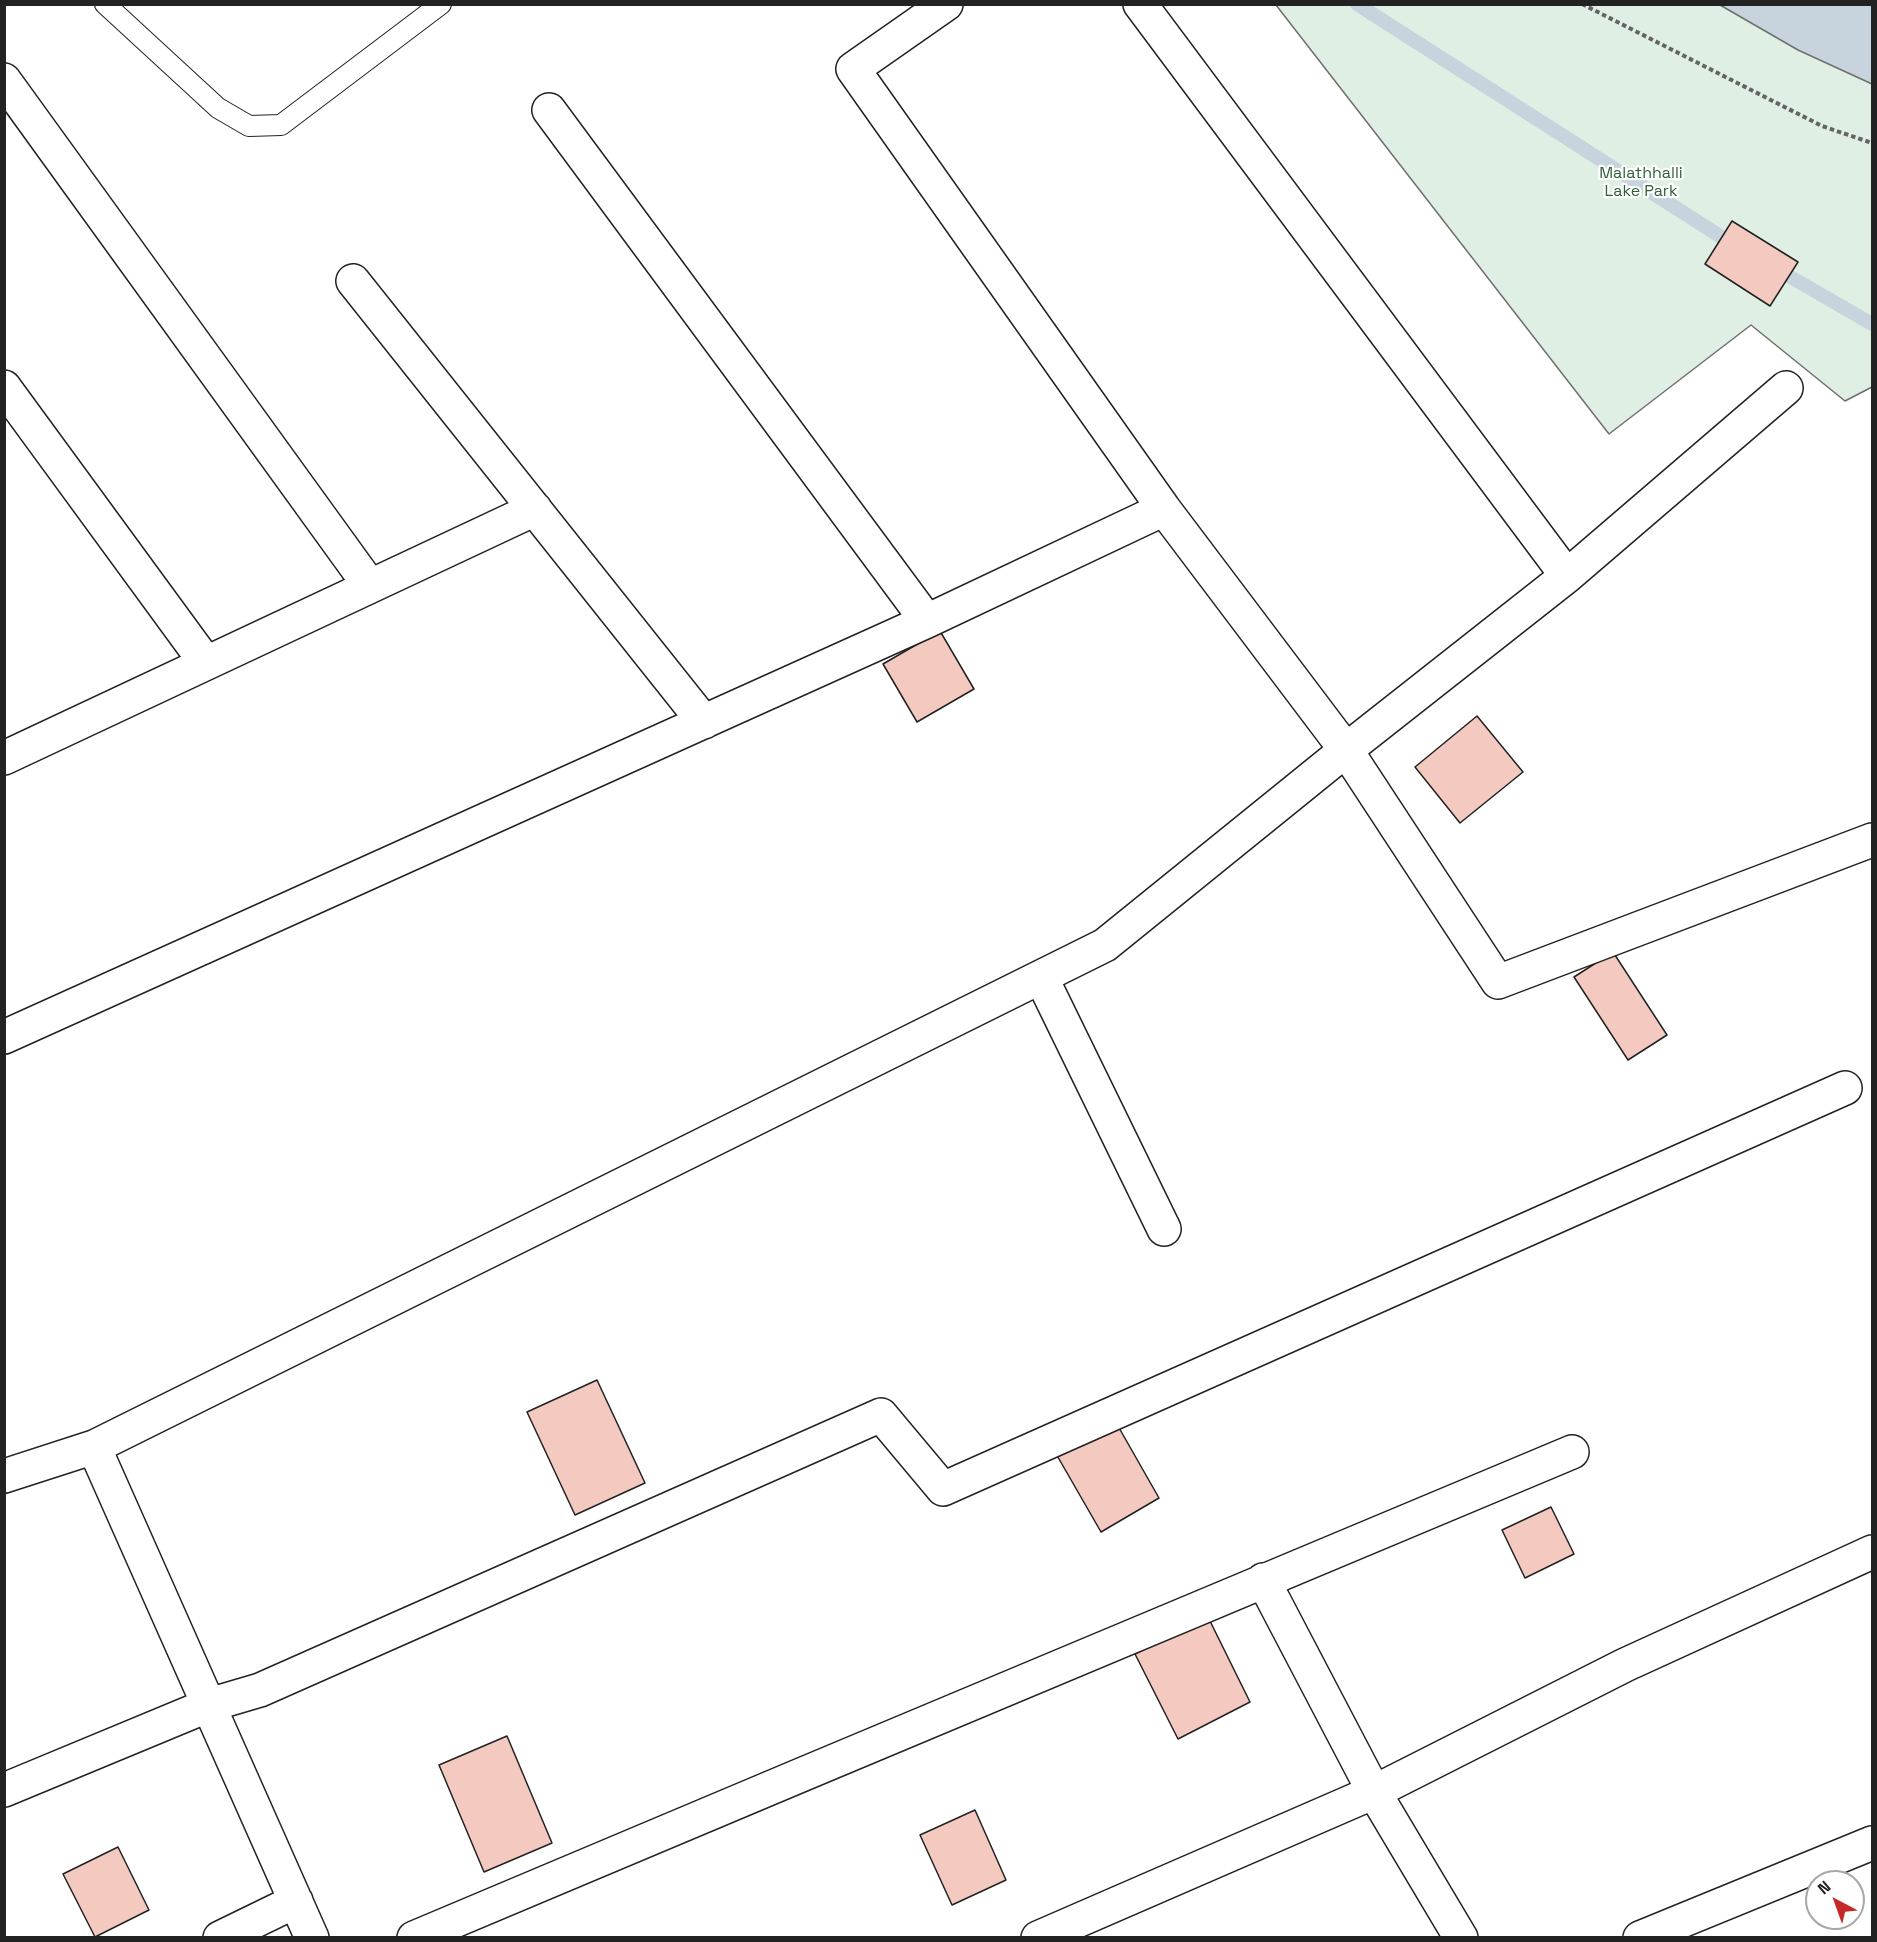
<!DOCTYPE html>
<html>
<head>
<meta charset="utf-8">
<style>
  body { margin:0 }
  #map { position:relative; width:1877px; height:1942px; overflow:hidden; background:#fff; font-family:"Space Grotesk",sans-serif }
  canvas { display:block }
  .frame { position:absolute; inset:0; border:6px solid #222; pointer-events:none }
  .north { position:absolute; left:1805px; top:1870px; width:60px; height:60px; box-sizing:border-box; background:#fff; border:2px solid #a7a7a7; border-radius:50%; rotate:319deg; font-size:16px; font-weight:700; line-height:24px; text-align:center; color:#222 }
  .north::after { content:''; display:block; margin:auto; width:21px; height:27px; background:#c62828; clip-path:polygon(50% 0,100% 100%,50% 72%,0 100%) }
</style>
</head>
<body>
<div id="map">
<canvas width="1877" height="1942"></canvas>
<div class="frame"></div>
<div class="north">N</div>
</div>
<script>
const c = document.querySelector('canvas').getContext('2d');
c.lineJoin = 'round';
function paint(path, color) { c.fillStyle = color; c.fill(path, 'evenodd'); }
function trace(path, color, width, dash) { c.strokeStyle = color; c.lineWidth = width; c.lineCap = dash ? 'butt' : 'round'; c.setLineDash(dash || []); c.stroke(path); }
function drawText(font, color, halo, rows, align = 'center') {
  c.font = font + ' "Space Grotesk",sans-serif'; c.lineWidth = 4.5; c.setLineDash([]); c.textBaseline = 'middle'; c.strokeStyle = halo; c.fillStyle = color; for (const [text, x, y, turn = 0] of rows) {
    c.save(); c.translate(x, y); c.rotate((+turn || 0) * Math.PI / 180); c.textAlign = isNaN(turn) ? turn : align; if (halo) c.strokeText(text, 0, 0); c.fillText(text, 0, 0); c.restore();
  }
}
const green = new Path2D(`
  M 1276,5 L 1872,5 L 1872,387 L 1845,401 L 1751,325 L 1609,434 Z`);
const water = new Path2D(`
  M 1720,5 L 1872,5 L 1872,84 L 1798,50 Z`);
const stream = new Path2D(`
  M 1357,4 L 1737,247
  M 1775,268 L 1872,324`);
const building = new Path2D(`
  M 1732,221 L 1798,262 L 1770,306 L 1705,264 Z
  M 940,631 L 974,689 L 917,722 L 883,664 Z
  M 1477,716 L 1523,772 L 1460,823 L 1415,767 Z
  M 1613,952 L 1667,1035 L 1628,1060 L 1574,977 Z
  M 597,1380 L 645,1483 L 575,1515 L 527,1412 Z
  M 1114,1419 L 1159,1498 L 1101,1532 L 1055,1452 Z
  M 1551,1507 L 1574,1554 L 1525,1578 L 1502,1530 Z
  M 1208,1617 L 1250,1702 L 1178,1739 L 1135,1654 Z
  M 507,1736 L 552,1843 L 484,1872 L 439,1765 Z
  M 975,1810 L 1006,1880 L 952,1905 L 920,1835 Z
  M 118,1847 L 149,1910 L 95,1937 L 63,1874 Z`);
const path = new Path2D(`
  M 1582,4 L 1822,126 L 1872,143`);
const service = new Path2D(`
  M 105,4 L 218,108 L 249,126 L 281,125 L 441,4`);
const minor = new Path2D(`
  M 946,4 L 853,69 L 1164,509 L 1346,750 L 1498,982 L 1872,840
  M 1140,4 L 1567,576
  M 4,80 L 370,586
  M 549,110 L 927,621
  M 353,281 L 704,722
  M 4,387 L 206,663
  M 4,758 L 535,509
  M 1041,977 L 1164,1229
  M 4,1037 L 927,621 L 1164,509
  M 94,1447 L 312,1938
  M 4,1476 L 94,1447 L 1105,945 L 1346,750 L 1567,576 L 1786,388
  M 1263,1580 L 1374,1792 L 1461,1938
  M 4,1790 L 209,1705 L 260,1690 L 881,1415 L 943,1489 L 1845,1088
  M 220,1938 L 296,1901
  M 414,1938 C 800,1776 1185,1612 1572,1452
  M 1038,1938 L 1374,1792 L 1625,1665 L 1872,1552
  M 1640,1938 L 1872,1843`);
const parkNames = [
  ["Malathhalli",1641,174],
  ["Lake Park",1641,192]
];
paint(green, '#e0efe3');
trace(green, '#6f6f6f', 1.5);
paint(water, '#c7d3dd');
trace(water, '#6f6f6f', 1.5);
trace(stream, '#c7d3dd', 14);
paint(building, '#f3c9c0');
trace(building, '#222', 1.5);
trace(service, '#222', 22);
trace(minor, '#222', 36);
trace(path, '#646464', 4, [4.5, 3]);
trace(service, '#fff', 20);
trace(minor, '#fff', 33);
drawText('16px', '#2f5e38', '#fff', parkNames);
</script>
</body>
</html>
